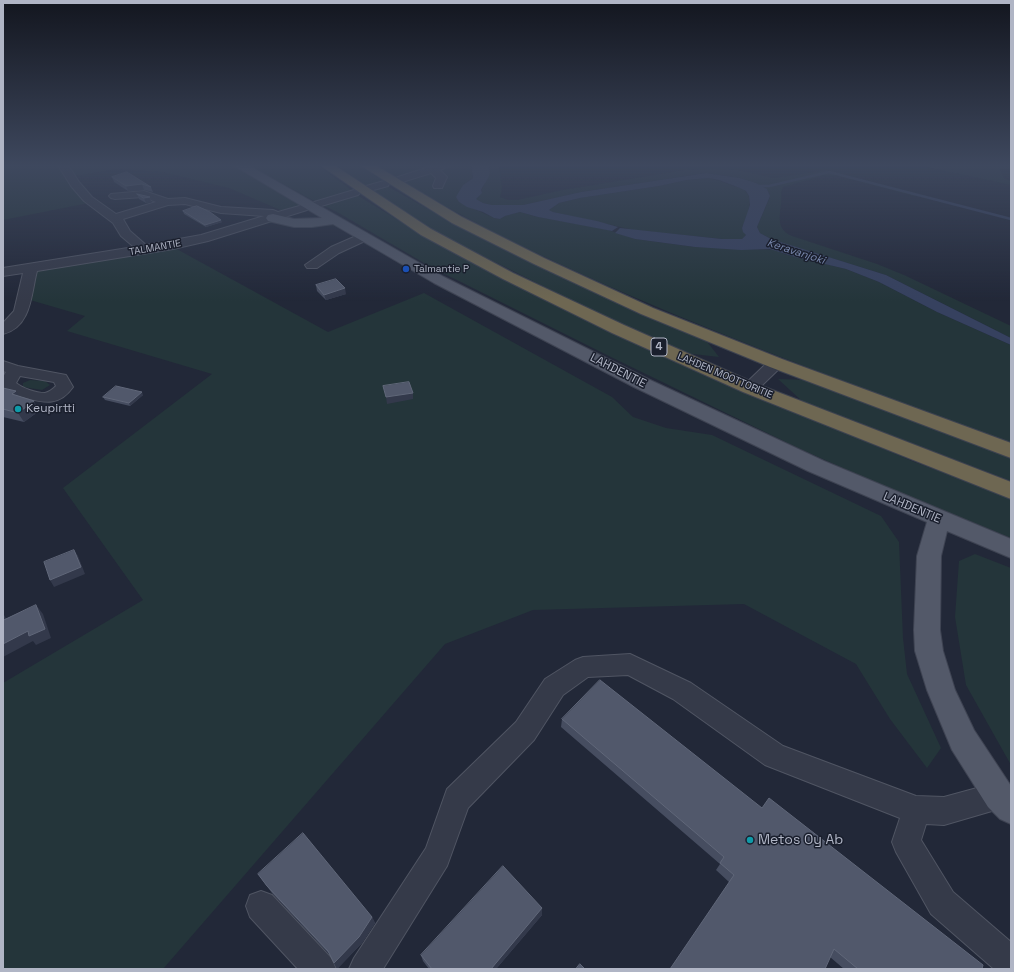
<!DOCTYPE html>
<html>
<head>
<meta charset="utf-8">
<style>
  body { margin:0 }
  #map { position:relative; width:1014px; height:972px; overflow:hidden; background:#222838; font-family:"Space Grotesk",sans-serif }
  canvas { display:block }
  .frame { position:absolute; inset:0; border:4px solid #b0b5c5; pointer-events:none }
</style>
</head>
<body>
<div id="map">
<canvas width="1014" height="972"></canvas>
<div class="frame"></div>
</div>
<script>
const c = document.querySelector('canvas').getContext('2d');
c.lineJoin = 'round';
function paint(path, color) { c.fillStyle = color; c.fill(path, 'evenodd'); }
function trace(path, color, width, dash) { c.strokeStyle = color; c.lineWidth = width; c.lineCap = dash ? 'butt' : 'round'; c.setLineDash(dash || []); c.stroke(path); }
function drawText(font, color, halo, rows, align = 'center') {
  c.font = font + ' "Space Grotesk",sans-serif'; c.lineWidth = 3; c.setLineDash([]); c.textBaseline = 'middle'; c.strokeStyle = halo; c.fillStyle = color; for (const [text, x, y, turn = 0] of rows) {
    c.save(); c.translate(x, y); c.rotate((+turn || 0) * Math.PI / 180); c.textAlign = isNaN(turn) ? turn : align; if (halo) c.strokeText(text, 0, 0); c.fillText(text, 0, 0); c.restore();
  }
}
const green = new Path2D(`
  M 3,165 L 60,165 L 89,203 L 3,220 Z
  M 66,165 L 233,165 L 303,205 L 285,212 L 229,188 L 162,172 L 117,169 L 70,177 Z
  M 248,165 L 318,165 L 353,191 L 316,202 Z
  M 336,165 L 359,165 L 385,182 L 368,187 Z
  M 376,165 L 441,165 L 399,179 Z
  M 451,165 L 471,165 L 473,178 L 463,185 L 459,202 L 494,218 L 500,219 L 505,216 L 520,212 L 538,217 L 605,229 L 635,239 L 695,247 L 775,250 L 784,254 L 846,269 L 859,274 L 879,282 L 937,312 L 1011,345 L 1011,444 C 883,396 754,349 629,295 C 551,261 474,225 402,181 Z
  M 489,165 L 499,165 L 502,189 L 500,197 L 508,200 L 517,200 L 563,190 L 684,170 L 714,169 L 738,170 L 774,178 L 827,170 L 917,194 L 915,196 L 835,175 L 825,175 L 783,187 L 781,192 C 784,209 771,227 792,236 L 877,264 L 904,275 L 1011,326 L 1011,338 L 886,275 L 773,240 L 760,233 L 757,227 L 770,197 L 768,190 L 756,183 L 740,178 L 706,173 L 581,192 L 523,205 L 492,205 L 483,203 L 476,199 L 479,197 L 490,169 Z
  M 911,165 L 1011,165 L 1011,169 L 1000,169 L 1004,178 L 1011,181 L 1011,185 L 922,166 L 914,167 Z
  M 709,178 C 717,180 724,182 731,185 C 735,187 742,187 745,191 C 755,200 746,218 742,228 L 746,235 L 742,239 L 723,239 L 634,230 L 553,212 L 549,210 L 559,203 L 580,198 L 659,186 L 687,180 Z
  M 387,186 L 457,225 L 705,339 L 719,357 L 684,353 L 609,319 L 433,231 L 371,190 Z
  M 355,194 L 438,244 L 501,277 L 725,382 L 912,461 L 1011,498 L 1011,538 L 874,482 L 796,447 L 615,359 L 431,267 L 337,212 L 320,204 Z
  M 173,247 L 328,332 L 424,293 L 612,397 L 633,417 L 666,428 L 712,435 L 881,516 L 899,542 L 903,638 L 907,674 L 941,748 L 927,768 L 890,719 L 856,664 L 744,604 L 533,610 L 445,644 L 163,969 L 3,969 L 3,683 L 143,600 L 63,488 L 212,374 L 67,331 L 85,316 L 30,300 L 37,270 L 97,261 Z
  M 778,379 L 808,380 L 1011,458 L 1011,481 L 802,401 Z
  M 30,380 L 45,381 L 50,385 L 42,390 L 23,387 L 23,383 Z
  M 975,554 L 1011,568 L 1011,765 L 966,685 L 955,617 L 959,561 Z`);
const water = new Path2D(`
  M 471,165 L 489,165 C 492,177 486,180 481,190 L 482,193 L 476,199 L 483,203 L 492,205 L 523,205 L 581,192 L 706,173 L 740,178 L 756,183 L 767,189 L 770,196 L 757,227 L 760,233 L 771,239 L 886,275 L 1011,338 L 1011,345 L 937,312 L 879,282 L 846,269 L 795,257 L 770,249 L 741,250 L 695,247 L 635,239 L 615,233 L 620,228 L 722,239 L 742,239 L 746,235 L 743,232 L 742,228 L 750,205 L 749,196 L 746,191 L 740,188 L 719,180 L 709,178 L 687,180 L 659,186 L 580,198 L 559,203 L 549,210 L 553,212 L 597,221 L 618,227 L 612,231 L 538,217 L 520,212 L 505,216 L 500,219 L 494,218 L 483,212 L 467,207 L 459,202 L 456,197 L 463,185 L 473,178 Z`);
const stream = new Path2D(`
  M 756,186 L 769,186 L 829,172 L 1011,219`);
const minor = new Path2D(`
  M 58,165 L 68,165 L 79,182 L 92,197 L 116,214 L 156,202 L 143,197 L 115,199 L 111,198 L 109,196 L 111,194 L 144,191 L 168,199 L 185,198 L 221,207 L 273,210 L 278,212 L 303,205 L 307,206 L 309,208 L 307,210 L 208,241 L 173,249 L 37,271 C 31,293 32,327 3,334 L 3,323 L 14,311 L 23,273 L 3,276 L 3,268 L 134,247 L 121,236 L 113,223 L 84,201 L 71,186 ZM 185,204 L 221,213 L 264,216 L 201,235 L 146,245 L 130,231 L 123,219 L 168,205 Z
  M 435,165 L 451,165 L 440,170 L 447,177 L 442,188 L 434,188 L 433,186 L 436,178 L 431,173 L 399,183 L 394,180 L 395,178 Z
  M 384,181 L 388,182 L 389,184 L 388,186 L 370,191 L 365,188 L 366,186 Z
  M 354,190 L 360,193 L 358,195 L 318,207 L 314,206 L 312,204 L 314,202 Z
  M 363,233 L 367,234 L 369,237 L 367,240 L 339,253 L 317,268 L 307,268 L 305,265 L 331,247 Z
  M 776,358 L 782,360 L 784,363 L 782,366 L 756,391 L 750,393 L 744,391 L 742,388 L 744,385 L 770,360 Z
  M 3,361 L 18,366 L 66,375 L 73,387 C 60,406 45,403 26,398 C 17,396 10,395 3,389 L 3,377 L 6,372 L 3,371 ZM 20,376 L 54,382 L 56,386 C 53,389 49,392 45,393 C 36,393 22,388 16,383 Z
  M 630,654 L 691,683 L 783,746 L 916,796 L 944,797 L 999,782 L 1009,786 C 1012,793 1012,799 1009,806 L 944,825 L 926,824 L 921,840 L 953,892 L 1011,942 L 1011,969 L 994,969 L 931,914 L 896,852 L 892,842 L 900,818 L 765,765 L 673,699 L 628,675 L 588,677 L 563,695 L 534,740 L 468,808 L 447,866 L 383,969 L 349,969 L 354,958 L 426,848 L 447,789 L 516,722 L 545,679 L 575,660 L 583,657 Z
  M 261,891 L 272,895 L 331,958 L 336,969 L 298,969 L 250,917 L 246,906 L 250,895 Z`);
const major = new Path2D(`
  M 233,165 L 248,165 L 444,277 L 648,379 L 824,461 L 1011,539 L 1011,558 L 947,531 L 941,556 L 940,630 L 943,651 L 955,690 L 974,730 L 1011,786 L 1011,824 L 1000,819 L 988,807 L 952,750 L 927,690 L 915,651 L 914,630 L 917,556 L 927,522 L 808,471 L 634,387 L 434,283 L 333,224 L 312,227 L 294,227 L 268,221 L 266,218 L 268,215 L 273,214 L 294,219 L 322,218 Z`);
const highway = new Path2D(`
  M 320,165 L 334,165 L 431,229 L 513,273 L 624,325 L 757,384 L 1011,482 L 1011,499 L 743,392 L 612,333 L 503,279 L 421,235 Z
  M 360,165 L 375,165 L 462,217 L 544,258 L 653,308 L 782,359 L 1011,443 L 1011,458 L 770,367 L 641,314 L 534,264 L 452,223 Z`);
const wall = new Path2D(`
  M 127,172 L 151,187 L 153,192 L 144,190 L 128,191 L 114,182 L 112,177 Z
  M 137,194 L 150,197 L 151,202 L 146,203 L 139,199 Z
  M 183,211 L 222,222 L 206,227 L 184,214 Z
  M 316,285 L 346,294 L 326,300 L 317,291 Z
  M 3,388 L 19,396 L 39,411 L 24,422 L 3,417 Z
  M 143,395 L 130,406 L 105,400 L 103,397 Z
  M 562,719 L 762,808 L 982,969 L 844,969 L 830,957 L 729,882 L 716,870 L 720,864 L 561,727 Z
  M 258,874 L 372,917 L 375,923 L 362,943 L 337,969 L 330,955 L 272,893 Z
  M 542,908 L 542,915 L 496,969 L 429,969 L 423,961 L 421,955 Z`);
const shadedWall = new Path2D(`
  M 142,184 L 144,190 L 128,191 L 126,186 Z
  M 150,197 L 151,202 L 146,203 L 144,198 Z
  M 221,220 L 222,222 L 206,227 L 205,225 Z
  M 345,288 L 346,294 L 326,300 L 324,295 Z
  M 16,391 L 22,401 L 12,394 Z
  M 142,392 L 143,395 L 130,406 L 129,403 Z
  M 413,393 L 413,399 L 387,404 L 386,397 Z
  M 34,401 L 39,411 L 24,422 L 18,413 Z
  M 74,550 L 78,556 L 85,574 L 54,587 L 50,580 Z
  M 36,605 L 43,614 L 51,638 L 36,645 L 33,641 L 3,657 L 3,644 Z
  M 3,613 L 11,628 L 3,619 Z
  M 542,908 L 542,915 L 496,969 L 491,969 Z
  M 372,917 L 375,923 L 362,943 L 337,969 L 334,963 Z`);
const building = new Path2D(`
  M 127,172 L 151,187 L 142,184 L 126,186 L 112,177 Z
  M 137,194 L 150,197 L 144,198 Z
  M 197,206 L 210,212 L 221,220 L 205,225 L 183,211 Z
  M 336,279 L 345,288 L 324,295 L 316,285 Z
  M 409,382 L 413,393 L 386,397 L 383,386 Z
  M 116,386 L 142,392 L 129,403 L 103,397 Z
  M 3,388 L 16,391 L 12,394 L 34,401 L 18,413 L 3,409 Z
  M 74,550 L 81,567 L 50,580 L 44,562 Z
  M 36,605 L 45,629 L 29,636 L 28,631 L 3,644 L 3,619 L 3,620 Z
  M 600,680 L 762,808 L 769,798 L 983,965 L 982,969 L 858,969 L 834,949 L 825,969 L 670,969 L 734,875 L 720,863 L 724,857 L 562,719 Z
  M 303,833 L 372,917 L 359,937 L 334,963 L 328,951 L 267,886 L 258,874 Z
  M 503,866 L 542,908 L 491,969 L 432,969 L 421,955 Z
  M 580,964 L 585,969 L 576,969 Z`);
const markers = [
  [406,269,4,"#1a4fb4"],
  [18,409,4,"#0f9aa8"],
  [750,840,4,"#0f9aa8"]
];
const farStreetnames = [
  ["TALMANTIE",155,248,-10],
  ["LAHDEN MOOTTORITIE",725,376,23]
];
const farPoinames = [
  ["Talmantie P",414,269]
];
const farWaternames = [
  ["Keravanjoki",796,252,18]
];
const shields = [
  [659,347,16]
];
const shieldNames = [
  ["4",659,347]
];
const streetNames = [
  ["LAHDENTIE",618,371,27],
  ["LAHDENTIE",912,508,23]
];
const poiNames = [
  ["Keupirtti",26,409]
];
const nearPoinames = [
  ["Metos Oy Ab",758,840]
];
paint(green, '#24353a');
paint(water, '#36415f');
trace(stream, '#36415f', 2.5);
trace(minor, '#505563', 2);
trace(major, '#3e4352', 2);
trace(highway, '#3d4250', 2);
paint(minor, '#353a49');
paint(major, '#535969');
paint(highway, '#6e6752');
paint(wall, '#464d60');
paint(shadedWall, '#33394b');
paint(building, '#51586b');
trace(building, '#606779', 1);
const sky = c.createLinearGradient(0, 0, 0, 301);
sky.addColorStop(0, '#13161f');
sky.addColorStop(0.55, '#3e485e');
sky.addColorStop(1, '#3e485e00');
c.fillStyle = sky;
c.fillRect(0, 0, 1014, 301);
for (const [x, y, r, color] of markers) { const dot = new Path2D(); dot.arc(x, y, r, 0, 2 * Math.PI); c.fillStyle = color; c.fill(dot); trace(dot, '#1a1f2d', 1.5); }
drawText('10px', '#b0b5c5', '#1a1f2d', farStreetnames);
drawText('10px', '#b0b5c5', '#1a1f2d', farPoinames, 'left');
drawText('italic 11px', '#7887ac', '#1a1f2d', farWaternames);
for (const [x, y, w] of shields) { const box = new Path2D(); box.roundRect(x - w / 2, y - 9, w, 18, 3); c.fillStyle = '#1a1f2d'; c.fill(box); trace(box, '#b0b5c5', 1); }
drawText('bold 11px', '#b0b5c5', null, shieldNames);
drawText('12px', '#b0b5c5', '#1a1f2d', streetNames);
drawText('12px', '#b0b5c5', '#1a1f2d', poiNames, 'left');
drawText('14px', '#b0b5c5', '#1a1f2d', nearPoinames, 'left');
</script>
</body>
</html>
